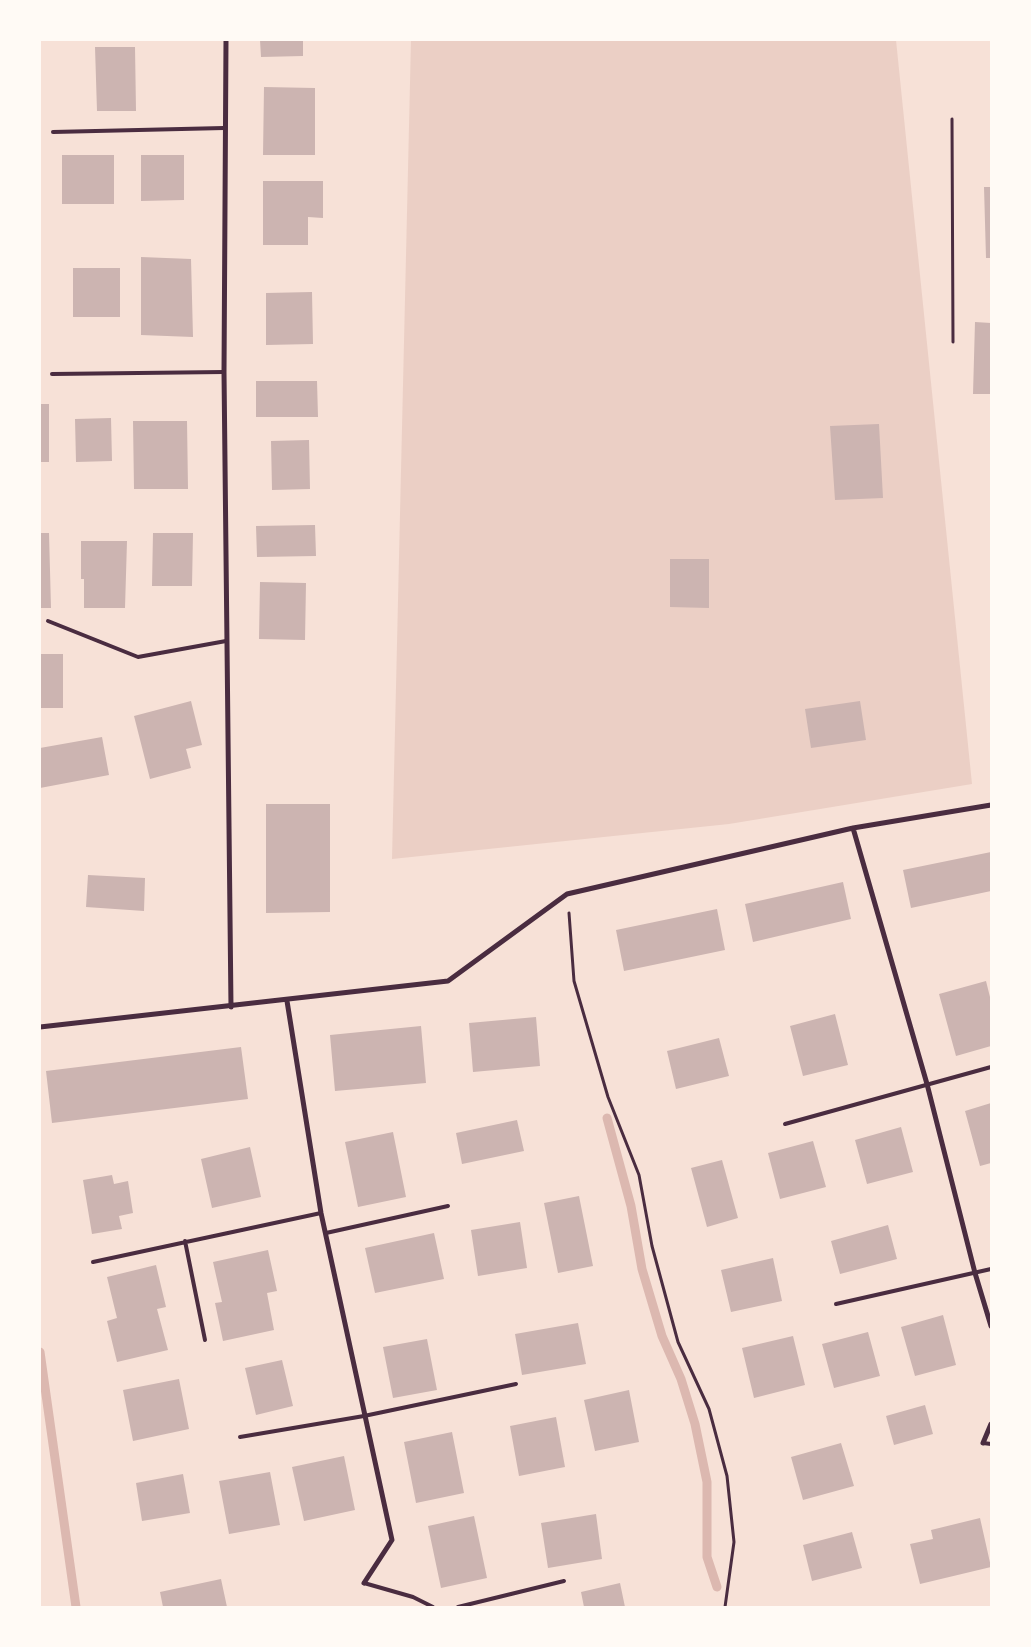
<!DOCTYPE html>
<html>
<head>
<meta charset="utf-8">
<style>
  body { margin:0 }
  #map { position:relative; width:1031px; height:1647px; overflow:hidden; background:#f7e1d7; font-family:"DM Sans",sans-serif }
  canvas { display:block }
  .frame { position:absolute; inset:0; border:41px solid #fffaf5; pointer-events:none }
</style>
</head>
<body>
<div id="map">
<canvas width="1031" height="1647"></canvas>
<div class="frame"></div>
</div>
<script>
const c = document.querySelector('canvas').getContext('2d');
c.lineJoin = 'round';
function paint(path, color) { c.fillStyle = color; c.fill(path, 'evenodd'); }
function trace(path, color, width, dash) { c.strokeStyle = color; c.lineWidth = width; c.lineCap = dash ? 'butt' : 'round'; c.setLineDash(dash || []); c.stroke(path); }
const green = new Path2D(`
  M 411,40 L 896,40 L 972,784 L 729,824 L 392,859 Z`);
const stream = new Path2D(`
  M 607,1118 L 631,1206 L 642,1269 L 662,1336 L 681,1379 L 695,1424 L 707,1482 L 707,1557 L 717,1587
  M 40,1352 L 76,1607`);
const building = new Path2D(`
  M 260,40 L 303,40 L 303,56 L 261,57 Z
  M 95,47 L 135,47 L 136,111 L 97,111 Z
  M 264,87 L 315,88 L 315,155 L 263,155 Z
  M 62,155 L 114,155 L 114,204 L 62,204 Z
  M 141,155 L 184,155 L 184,200 L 141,201 Z
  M 263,181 L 323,181 L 323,218 L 308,217 L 308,245 L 263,245 Z
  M 984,187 L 991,187 L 991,258 L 986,258 Z
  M 141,257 L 191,259 L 193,337 L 141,335 Z
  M 73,268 L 120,268 L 120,317 L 73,317 Z
  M 312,292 L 313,344 L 266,345 L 266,293 Z
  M 975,322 L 991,323 L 991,394 L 973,394 Z
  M 256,381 L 317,381 L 318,417 L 256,417 Z
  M 40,404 L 49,404 L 49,462 L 40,462 Z
  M 111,418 L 112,461 L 76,462 L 75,419 Z
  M 133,421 L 187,421 L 188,489 L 134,489 Z
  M 879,424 L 883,498 L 835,500 L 830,426 Z
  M 309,440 L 310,489 L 272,490 L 271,441 Z
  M 315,525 L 316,556 L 257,557 L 256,526 Z
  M 40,533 L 49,533 L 51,608 L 40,608 Z
  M 153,533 L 193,533 L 192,586 L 152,586 Z
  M 81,541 L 127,541 L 125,608 L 84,608 L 84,579 L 81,579 Z
  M 670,559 L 709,559 L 709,608 L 670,607 Z
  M 260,582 L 306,583 L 305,640 L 259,639 Z
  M 40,654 L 63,654 L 63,708 L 40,708 Z
  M 191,701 L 202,745 L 186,749 L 191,768 L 150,779 L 134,716 Z
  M 860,701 L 866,740 L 811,748 L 805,709 Z
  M 102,737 L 109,775 L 40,788 L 40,748 Z
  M 266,804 L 330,804 L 330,912 L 266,913 Z
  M 991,852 L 991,891 L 911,908 L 903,870 Z
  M 88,875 L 145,878 L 144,911 L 86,907 Z
  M 843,882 L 851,919 L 753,942 L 745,904 Z
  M 717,909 L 725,950 L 624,971 L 616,930 Z
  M 986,981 L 991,1001 L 991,1046 L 956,1056 L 939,994 Z
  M 835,1014 L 848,1065 L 803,1076 L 790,1026 Z
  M 536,1017 L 540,1066 L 473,1072 L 469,1023 Z
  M 421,1026 L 426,1083 L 335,1091 L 330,1035 Z
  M 719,1038 L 729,1076 L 676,1089 L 667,1051 Z
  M 241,1047 L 248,1099 L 52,1123 L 46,1071 Z
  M 991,1103 L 991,1163 L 980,1166 L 965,1111 Z
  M 517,1120 L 524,1151 L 462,1164 L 456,1133 Z
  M 901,1127 L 913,1172 L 867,1184 L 855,1140 Z
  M 393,1132 L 406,1197 L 358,1207 L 345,1142 Z
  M 813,1141 L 826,1187 L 780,1199 L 768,1153 Z
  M 250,1147 L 261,1197 L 212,1208 L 201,1159 Z
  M 722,1160 L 738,1218 L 707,1227 L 691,1168 Z
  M 112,1175 L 114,1184 L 128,1181 L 133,1213 L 119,1216 L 122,1229 L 92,1234 L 83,1180 Z
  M 579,1196 L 593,1266 L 558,1273 L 544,1203 Z
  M 520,1222 L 527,1268 L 478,1276 L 471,1230 Z
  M 888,1225 L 897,1259 L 840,1274 L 831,1241 Z
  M 434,1233 L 444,1279 L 375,1293 L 365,1248 Z
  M 268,1250 L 277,1291 L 267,1293 L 274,1330 L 223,1341 L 215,1303 L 222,1302 L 213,1262 Z
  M 773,1258 L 782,1301 L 731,1312 L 721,1270 Z
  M 156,1265 L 166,1307 L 157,1309 L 168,1350 L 117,1362 L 107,1321 L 117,1318 L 107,1277 Z
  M 943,1315 L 956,1365 L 915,1376 L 901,1327 Z
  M 578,1323 L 586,1364 L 522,1375 L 515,1334 Z
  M 868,1332 L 880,1376 L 834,1388 L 822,1344 Z
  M 793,1336 L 805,1385 L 754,1398 L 742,1348 Z
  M 427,1339 L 437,1390 L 393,1398 L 383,1347 Z
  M 282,1360 L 293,1406 L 256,1415 L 245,1368 Z
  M 179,1379 L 189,1429 L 133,1441 L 123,1390 Z
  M 629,1390 L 639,1442 L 595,1451 L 584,1400 Z
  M 925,1405 L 933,1434 L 894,1445 L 886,1416 Z
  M 556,1417 L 565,1467 L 519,1476 L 510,1426 Z
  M 452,1432 L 464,1493 L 416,1503 L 404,1442 Z
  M 841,1443 L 854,1486 L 803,1500 L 791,1457 Z
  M 344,1456 L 355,1510 L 304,1521 L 292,1467 Z
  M 270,1472 L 280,1525 L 229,1534 L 219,1481 Z
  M 183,1474 L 190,1513 L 142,1521 L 136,1483 Z
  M 596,1514 L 602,1559 L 548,1568 L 541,1523 Z
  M 474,1516 L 487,1578 L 441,1588 L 428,1526 Z
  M 980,1518 L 991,1567 L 920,1584 L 910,1544 L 933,1539 L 931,1530 Z
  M 852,1532 L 862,1568 L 812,1581 L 803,1545 Z
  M 221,1579 L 227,1607 L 163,1607 L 160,1592 Z
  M 620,1583 L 625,1607 L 584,1607 L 581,1592 Z`);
const path = new Path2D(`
  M 952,119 L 953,342
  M 569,913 L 574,981 L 608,1097 L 639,1175 L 652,1246 L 678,1342 L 709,1409 L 727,1476 L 734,1542 L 725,1607`);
const service = new Path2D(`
  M 53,132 L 224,128
  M 52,374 L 224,372
  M 48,621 L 138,657 L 226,641
  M 785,1124 L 991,1067
  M 326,1233 L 448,1206
  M 185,1241 L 205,1340
  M 93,1262 L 321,1213
  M 836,1304 L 991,1269
  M 240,1437 L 364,1416 L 516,1384
  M 983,1443 L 991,1444
  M 364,1583 L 413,1597 L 433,1607
  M 458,1607 L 564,1581`);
const minor = new Path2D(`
  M 226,40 L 224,372 L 231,1007
  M 853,828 L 927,1084 L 975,1273 L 991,1326
  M 287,1001 L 321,1213 L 392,1540 L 364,1583
  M 40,1027 L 448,981 L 567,894 L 853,828 L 991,805
  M 983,1443 L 991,1424`);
paint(green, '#ebcfc5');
trace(stream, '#dcb8b0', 9);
paint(building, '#ccb4b1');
trace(path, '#4a2c40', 3);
trace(service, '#4a2c40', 4);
trace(minor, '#4a2c40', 5);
</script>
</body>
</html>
